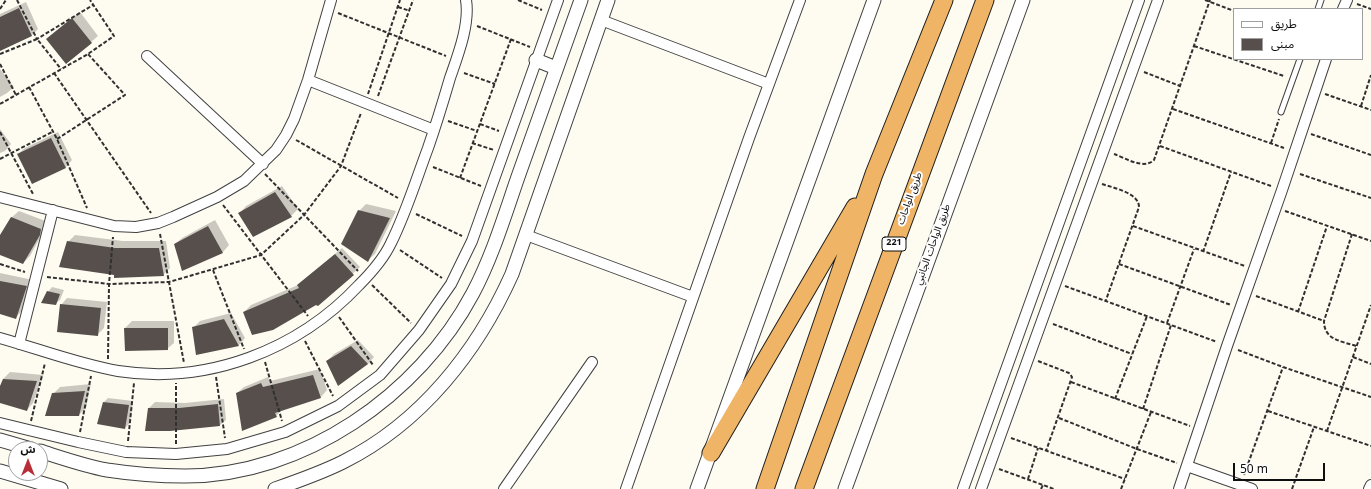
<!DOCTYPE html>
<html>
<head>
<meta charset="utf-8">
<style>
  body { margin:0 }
  #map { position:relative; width:1371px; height:489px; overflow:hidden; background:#fefbf0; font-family:Georgia,"Noto Sans Arabic",serif }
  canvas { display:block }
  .legend { position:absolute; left:1233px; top:8px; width:130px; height:52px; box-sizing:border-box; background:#fff; border:1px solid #9f9f9f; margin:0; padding:5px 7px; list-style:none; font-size:12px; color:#0e0e0e }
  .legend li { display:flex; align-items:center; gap:8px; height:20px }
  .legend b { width:20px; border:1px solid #9f9f9f }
  .north { position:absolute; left:8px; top:441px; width:40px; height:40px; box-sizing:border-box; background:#fff; border:1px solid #9f9f9f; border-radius:50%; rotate:0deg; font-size:11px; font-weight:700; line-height:16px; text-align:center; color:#0e0e0e }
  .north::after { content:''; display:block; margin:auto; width:14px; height:18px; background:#b72d38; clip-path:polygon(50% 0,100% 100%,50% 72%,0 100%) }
  .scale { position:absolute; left:1233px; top:463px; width:92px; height:18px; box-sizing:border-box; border:2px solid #0e0e0e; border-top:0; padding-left:5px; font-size:12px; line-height:14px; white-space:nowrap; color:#0e0e0e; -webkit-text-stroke:3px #fff; paint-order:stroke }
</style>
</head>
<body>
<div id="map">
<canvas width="1371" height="489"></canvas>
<ul class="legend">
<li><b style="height:5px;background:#fff"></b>طريق</li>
<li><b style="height:11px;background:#564f4b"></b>مبنى</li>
</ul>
<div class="north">ش</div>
<div class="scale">50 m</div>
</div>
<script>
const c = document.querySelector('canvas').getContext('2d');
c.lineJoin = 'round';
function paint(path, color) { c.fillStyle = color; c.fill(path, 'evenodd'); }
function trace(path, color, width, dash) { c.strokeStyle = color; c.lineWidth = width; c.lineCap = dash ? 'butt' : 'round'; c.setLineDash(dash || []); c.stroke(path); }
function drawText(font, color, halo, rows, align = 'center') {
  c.font = font + ' Georgia,"Noto Sans Arabic",serif'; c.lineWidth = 4; c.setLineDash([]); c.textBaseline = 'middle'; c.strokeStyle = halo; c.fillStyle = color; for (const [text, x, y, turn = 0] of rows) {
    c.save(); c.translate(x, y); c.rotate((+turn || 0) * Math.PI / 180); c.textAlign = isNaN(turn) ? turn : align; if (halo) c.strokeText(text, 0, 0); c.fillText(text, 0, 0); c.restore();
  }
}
const shadow = new Path2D(`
  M 26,2 L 38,29 L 32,35 L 0,50 L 0,14 Z
  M 80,12 L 98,36 L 91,42 L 47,39 Z
  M 0,69 L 14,87 L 7,93 L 0,97 Z
  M 0,129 L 11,144 L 5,151 L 0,153 Z
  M 58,132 L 72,160 L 66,167 L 32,183 L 18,154 L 25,148 Z
  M 282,186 L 298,209 L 291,216 L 254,235 L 240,213 L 246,206 Z
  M 366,204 L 396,211 L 375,254 L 368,260 L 359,211 Z
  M 19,211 L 48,222 L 46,227 L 30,256 L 23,263 L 0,254 L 0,237 L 12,217 Z
  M 215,220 L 229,245 L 223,252 L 182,270 L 175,244 L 182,238 Z
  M 75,235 L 123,241 L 166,241 L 170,268 L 163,275 L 116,274 L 68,242 Z
  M 342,248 L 360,267 L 318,305 L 244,312 L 251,305 L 298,285 Z
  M 0,273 L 33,280 L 22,311 L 15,318 L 0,313 Z
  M 52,287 L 64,290 L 60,300 L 55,304 L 48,292 Z
  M 67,298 L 107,302 L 104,328 L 97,335 L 61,305 Z
  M 231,313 L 245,338 L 239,345 L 197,353 L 193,328 L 200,321 Z
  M 132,321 L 174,321 L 174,343 L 167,349 L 125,328 Z
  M 358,340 L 374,357 L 368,364 L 338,384 L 327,361 L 334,354 Z
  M 320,369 L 327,390 L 321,397 L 283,409 L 276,416 L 237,393 L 244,387 L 268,377 L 270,381 Z
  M 10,372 L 43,375 L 33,403 L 27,410 L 0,402 L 0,389 L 3,379 Z
  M 91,384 L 86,408 L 79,415 L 53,394 L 60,387 Z
  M 108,398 L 133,401 L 130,423 L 125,428 L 104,402 Z
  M 224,399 L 226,420 L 220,425 L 149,408 L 155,402 L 185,403 Z`);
const building = new Path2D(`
  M 19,8 L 32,36 L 0,51 L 0,17 Z
  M 72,18 L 92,43 L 66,64 L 46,39 Z
  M 51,138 L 66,168 L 32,184 L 17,154 Z
  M 275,192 L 292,217 L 253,237 L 238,213 Z
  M 358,210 L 390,218 L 368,262 L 341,244 Z
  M 11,217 L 41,229 L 40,235 L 23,264 L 0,255 L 0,235 Z
  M 208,226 L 223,253 L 182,271 L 174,244 Z
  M 67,241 L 115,248 L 159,248 L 164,276 L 114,278 L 114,275 L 59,267 Z
  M 335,254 L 354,275 L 318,306 L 316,305 L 273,330 L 252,335 L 243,312 L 299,288 L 297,285 Z
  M 0,281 L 27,286 L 16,319 L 0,314 Z
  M 47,291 L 60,294 L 56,305 L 41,303 Z
  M 60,304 L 101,308 L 98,336 L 57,332 Z
  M 224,319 L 239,346 L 196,355 L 192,327 Z
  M 124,328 L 168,328 L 168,350 L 125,351 Z
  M 351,346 L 368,364 L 338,386 L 326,361 Z
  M 313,375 L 321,398 L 275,413 L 277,417 L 242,431 L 236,393 L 261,383 L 263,387 Z
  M 3,379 L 37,381 L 27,411 L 0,403 L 0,386 Z
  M 85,391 L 79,416 L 45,416 L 52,393 Z
  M 103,402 L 129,405 L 125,429 L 97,424 Z
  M 218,404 L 220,426 L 170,431 L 145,431 L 148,408 L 179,408 Z`);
const path = new Path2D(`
  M 17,0 L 37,39 L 93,5
  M 518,0 L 542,10
  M 1205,0 L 1234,11
  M 1357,4 L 1371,9
  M 398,7 L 410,11
  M 0,9 L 6,0
  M 338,13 L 446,56
  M 477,26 L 530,47
  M 1194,46 L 1284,76
  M 0,54 L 37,39 L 61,69
  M 0,64 L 16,95
  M 1144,72 L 1180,86
  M 54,73 L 151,213
  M 464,73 L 495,84
  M 29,87 L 57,139 L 87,208
  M 368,94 L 400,0
  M 1325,94 L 1371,110
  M 378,96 L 413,0
  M 0,104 L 88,54 L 114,36 L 90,0
  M 1361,106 L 1371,75
  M 1173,109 L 1284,148
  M 448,121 L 477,131
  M 480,124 L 499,131
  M 0,132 L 33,194
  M 1311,134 L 1371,155
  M 57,139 L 125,95 L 88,54
  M 296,140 L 398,198
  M 472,143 L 494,150
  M 1271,143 L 1279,119
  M 1160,146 L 1271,186
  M 1114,154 C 1125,158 1144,170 1154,160 L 1210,0
  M 0,159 L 52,132
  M 433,167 L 481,186
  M 265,174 L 358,271
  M 1300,174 L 1371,198
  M 460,178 L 511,39
  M 1102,184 C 1114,188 1139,193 1139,207 L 1106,300
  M 223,205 L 308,316
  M 1285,211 L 1371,241
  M 416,214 L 462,236
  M 1133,226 L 1245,266
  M 160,234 L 184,363
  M 1352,234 L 1324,321 C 1324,340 1341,341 1356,346
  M 400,250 L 442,278
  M 1203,252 L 1231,172
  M 0,264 L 25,272
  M 1119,264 L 1231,305
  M 213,270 L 244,349
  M 47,277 L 109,284 L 169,282 L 261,255 L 304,215 L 341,166 L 361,113
  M 372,285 L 411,323
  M 1065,286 L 1217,342
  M 1256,296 L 1324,321
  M 1298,312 L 1327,226
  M 339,317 L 373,365
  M 1167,323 L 1194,249
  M 1053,324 L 1132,354
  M 305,341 L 333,396
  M 1238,350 L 1283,367 L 1371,397
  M 1353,357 L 1371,364
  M 108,359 L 109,284 L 113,237
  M 1038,361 L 1069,373 L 1072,377 L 1046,451
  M 265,362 L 282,421
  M 216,377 L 225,438
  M 1071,382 L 1190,426
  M 1115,399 L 1147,316
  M 1143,409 L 1171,325
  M 1268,411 L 1371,446
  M 1059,418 L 1137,449 L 1177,463
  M 31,421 L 45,363
  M 1327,431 L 1371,305
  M 80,432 L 91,376
  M 1011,438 L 1125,479
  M 128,441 L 134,383
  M 176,444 L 176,383
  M 999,469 L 1054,489
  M 1244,475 L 1283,367
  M 1028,479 L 1038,448
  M 1041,489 L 1043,485
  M 1121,489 L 1151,412
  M 1292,489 L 1314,427`);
const service = new Path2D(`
  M 1318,9 L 1321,0
  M 1281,112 L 1300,59`);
const minor = new Path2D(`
  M 1343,9 L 1347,0
  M 601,20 L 769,84
  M 147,56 L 263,164
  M 308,80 L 434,130
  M 0,197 L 114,226 L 136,227 L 158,223 L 173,217 L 217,197 L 244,181 L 276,150 L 286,135 L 294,119 L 308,80 L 331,0
  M 526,235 L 693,297
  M 0,338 C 39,349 78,364 118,371 C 208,385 298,350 359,285 C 371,273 384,258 391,243 C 406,213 416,180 428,148 C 436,125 443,102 450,78 C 458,55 470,24 466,0
  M 19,344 L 53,210
  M 0,423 L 78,442 L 126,452 L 176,454 L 227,449 L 285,432 L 338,406 L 380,375 L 419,330 L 451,284 L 472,241 L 558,0
  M 1187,466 L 1252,489
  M 504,489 L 592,362
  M 626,489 L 749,138 L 800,0
  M 963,489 L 1139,0
  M 981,489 L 1158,0
  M 1179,489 L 1227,346 L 1282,190 L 1326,59
  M 1369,489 L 1371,485`);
const tertiary = new Path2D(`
  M 536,60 L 556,68
  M 0,440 L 31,449
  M 40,451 C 62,458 85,466 107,470 C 133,474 159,476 185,476 C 303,476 419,395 473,293 C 493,255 505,214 519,174 C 540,116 560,58 581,0
  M 0,471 L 61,489
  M 275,489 C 298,481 321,473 343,462 C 421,423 477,352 512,274 L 608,0
  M 697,489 L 874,0
  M 845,489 L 1023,0`);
const trunk = new Path2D(`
  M 711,453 L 855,207
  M 765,489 L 874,174 L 944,0
  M 804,489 L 985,0`);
const shields = [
  [894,244,24]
];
const shieldNames = [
  ["221",894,244]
];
const streetNames = [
  ["طريق الواحات",911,199,-70],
  ["طريق الواحات الجانبي",934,245,-70]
];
paint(shadow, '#0003');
paint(building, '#564f4b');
trace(service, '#414141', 7);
trace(minor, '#414141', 12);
trace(tertiary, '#414141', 15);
trace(trunk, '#1f1f1f', 19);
trace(path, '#303030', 2, [4, 2]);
trace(service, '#fff', 5);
trace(minor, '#fff', 10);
trace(tertiary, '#fff', 13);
trace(trunk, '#efb466', 17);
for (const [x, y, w] of shields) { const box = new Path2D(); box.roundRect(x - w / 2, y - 7, w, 14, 3); c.fillStyle = '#fff'; c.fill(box); trace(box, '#0e0e0e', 1); }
drawText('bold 9px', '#0e0e0e', null, shieldNames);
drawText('10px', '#0e0e0e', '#fff', streetNames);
</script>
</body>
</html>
